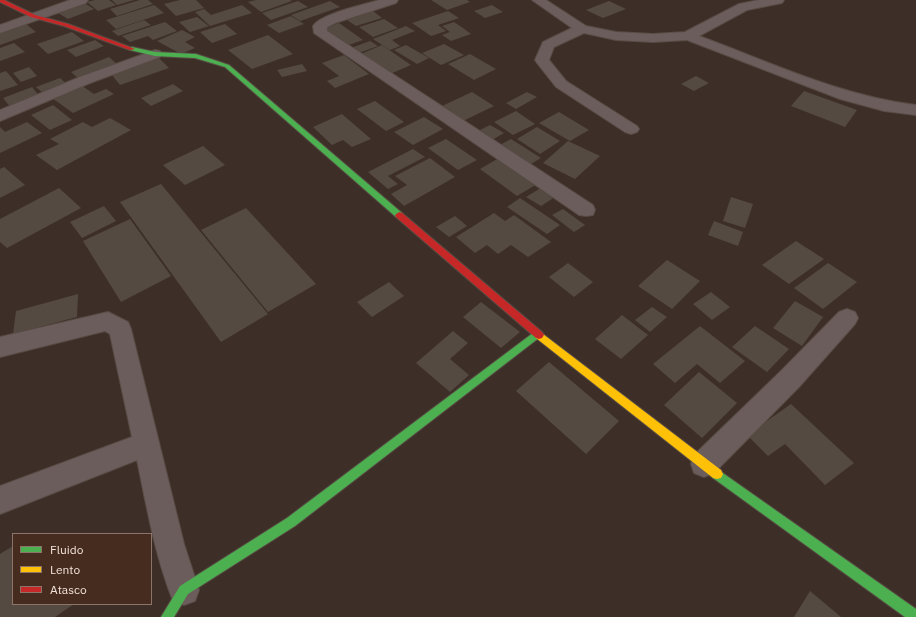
<!DOCTYPE html>
<html>
<head>
<meta charset="utf-8">
<style>
  body { margin:0 }
  #map { position:relative; width:916px; height:617px; overflow:hidden; background:#3d2f27; font-family:"IBM Plex Sans",sans-serif }
  canvas { display:block }
  .legend { position:absolute; left:12px; top:533px; width:140px; height:72px; box-sizing:border-box; background:#452c1f; border:1px solid #8b756a; margin:0; padding:5px 7px; list-style:none; font-size:12px; color:#f3e2da }
  .legend li { display:flex; align-items:center; gap:8px; height:20px }
  .legend b { width:20px; border:1px solid #8b756a }
</style>
</head>
<body>
<div id="map">
<canvas width="916" height="617"></canvas>
<ul class="legend">
<li><b style="height:5px;background:#4caf50"></b>Fluido</li>
<li><b style="height:5px;background:#ffc107"></b>Lento</li>
<li><b style="height:5px;background:#c62828"></b>Atasco</li>
</ul>
</div>
<script>
const c = document.querySelector('canvas').getContext('2d');
c.lineJoin = 'round';
function paint(path, color) { c.fillStyle = color; c.fill(path, 'evenodd'); }
function trace(path, color, width, dash) { c.strokeStyle = color; c.lineWidth = width; c.lineCap = dash ? 'butt' : 'round'; c.setLineDash(dash || []); c.stroke(path); }
const building = new Path2D(`
  M 95,0 L 109,0 L 116,5 L 98,11 L 87,2 Z
  M 112,0 L 134,0 L 117,5 Z
  M 140,0 L 148,0 L 153,4 L 117,16 L 110,9 Z
  M 180,0 L 196,0 L 204,8 L 176,16 L 164,4 Z
  M 256,0 L 290,0 L 292,1 L 261,12 L 248,2 Z
  M 431,0 L 467,0 L 470,2 L 447,10 Z
  M 298,1 L 308,7 L 271,20 L 262,13 Z
  M 330,1 L 340,7 L 300,21 L 291,15 Z
  M 609,1 L 626,9 L 603,18 L 586,10 Z
  M 84,3 L 94,9 L 68,19 L 58,13 Z
  M 154,5 L 164,13 L 116,29 L 106,20 Z
  M 242,5 L 252,13 L 210,26 L 195,12 L 204,9 L 211,15 Z
  M 492,5 L 503,12 L 485,18 L 474,11 Z
  M 373,11 L 382,18 L 356,26 L 347,20 Z
  M 448,11 L 459,18 L 438,25 L 446,31 L 431,36 L 412,23 Z
  M 291,16 L 304,24 L 279,33 L 267,25 Z
  M 197,17 L 209,26 L 190,32 L 179,22 Z
  M 384,19 L 398,28 L 373,37 L 359,27 Z
  M 144,20 L 151,25 L 118,36 L 112,31 Z
  M 165,22 L 177,31 L 153,40 L 148,36 L 130,42 L 122,36 Z
  M 454,22 L 463,28 L 471,34 L 451,41 L 442,35 L 450,32 L 442,26 Z
  M 339,23 L 363,40 L 346,46 L 323,28 Z
  M 26,24 L 36,32 L 0,45 L 0,33 Z
  M 225,24 L 237,34 L 212,43 L 200,32 Z
  M 406,26 L 415,31 L 392,40 L 400,46 L 390,50 L 373,39 Z
  M 182,30 L 195,37 L 185,42 L 195,48 L 181,54 L 157,41 Z
  M 72,32 L 84,41 L 48,54 L 37,44 Z
  M 268,35 L 293,54 L 252,69 L 228,50 Z
  M 95,40 L 104,46 L 76,57 L 67,50 Z
  M 370,41 L 378,46 L 359,53 L 351,48 Z
  M 14,43 L 25,52 L 0,61 L 0,48 Z
  M 444,44 L 464,55 L 441,65 L 422,53 Z
  M 382,45 L 411,65 L 390,74 L 361,54 Z
  M 406,45 L 429,58 L 417,64 L 394,50 Z
  M 470,54 L 496,69 L 474,80 L 448,64 Z
  M 344,55 L 369,74 L 335,88 L 327,81 L 339,76 L 322,63 Z
  M 109,57 L 117,64 L 79,79 L 71,72 Z
  M 159,58 L 169,68 L 120,85 L 111,74 Z
  M 302,64 L 307,71 L 282,77 L 277,70 Z
  M 29,67 L 37,76 L 21,82 L 13,73 Z
  M 6,71 L 18,85 L 0,91 L 0,73 Z
  M 696,76 L 709,83 L 694,91 L 681,84 Z
  M 60,78 L 68,85 L 44,94 L 36,87 Z
  M 173,84 L 183,91 L 151,106 L 141,98 Z
  M 81,85 L 94,94 L 106,89 L 114,94 L 73,113 L 52,98 Z
  M 32,87 L 40,97 L 11,108 L 3,98 Z
  M 804,91 L 857,110 L 845,127 L 791,106 Z
  M 472,92 L 494,106 L 463,121 L 442,106 Z
  M 527,92 L 537,97 L 516,109 L 506,103 Z
  M 375,101 L 404,122 L 386,131 L 357,109 Z
  M 53,105 L 72,120 L 50,130 L 31,115 Z
  M 516,111 L 535,124 L 513,135 L 494,122 Z
  M 559,112 L 589,130 L 570,141 L 539,123 Z
  M 342,114 L 371,139 L 352,147 L 343,140 L 332,145 L 313,127 Z
  M 424,117 L 443,129 L 413,145 L 394,132 Z
  M 110,118 L 131,130 L 57,170 L 36,155 L 59,144 L 50,139 L 83,122 L 92,127 Z
  M 27,122 L 42,133 L 0,153 L 0,127 L 5,132 Z
  M 490,125 L 504,133 L 492,140 L 478,131 Z
  M 537,127 L 560,141 L 540,154 L 517,139 Z
  M 446,139 L 477,160 L 458,170 L 428,148 Z
  M 511,139 L 541,158 L 529,165 L 500,145 Z
  M 568,141 L 600,156 L 575,179 L 543,163 Z
  M 203,146 L 225,165 L 185,185 L 163,165 Z
  M 413,149 L 425,157 L 388,176 L 398,184 L 388,189 L 368,172 Z
  M 430,158 L 455,177 L 404,206 L 391,194 L 407,185 L 395,176 Z
  M 499,158 L 537,184 L 517,196 L 480,169 Z
  M 4,167 L 25,185 L 0,198 L 0,169 Z
  M 161,184 L 268,314 L 221,342 L 120,202 Z
  M 544,186 L 558,195 L 541,206 L 526,197 Z
  M 59,188 L 81,208 L 7,248 L 0,242 L 0,219 Z
  M 731,197 L 753,204 L 745,228 L 723,221 Z
  M 520,198 L 560,225 L 547,234 L 507,207 Z
  M 104,206 L 116,221 L 82,238 L 70,222 Z
  M 246,208 L 316,284 L 268,312 L 201,230 Z
  M 563,209 L 585,225 L 574,232 L 552,215 Z
  M 494,213 L 505,221 L 514,215 L 551,242 L 528,257 L 511,245 L 498,254 L 487,245 L 475,253 L 456,237 Z
  M 455,216 L 467,226 L 449,237 L 436,227 Z
  M 130,219 L 171,276 L 121,302 L 83,241 Z
  M 714,221 L 743,232 L 738,246 L 708,235 Z
  M 796,241 L 824,259 L 789,284 L 762,265 Z
  M 667,260 L 700,281 L 672,309 L 638,286 Z
  M 568,263 L 593,282 L 574,297 L 549,277 Z
  M 828,263 L 857,282 L 823,309 L 794,288 Z
  M 389,282 L 404,296 L 372,317 L 357,302 Z
  M 711,292 L 730,307 L 712,320 L 693,304 Z
  M 78,294 L 77,317 L 13,334 L 16,311 Z
  M 795,301 L 823,317 L 802,346 L 773,328 Z
  M 481,302 L 520,332 L 501,348 L 463,317 Z
  M 652,307 L 667,317 L 650,332 L 635,320 Z
  M 622,315 L 648,335 L 621,359 L 595,339 Z
  M 700,326 L 745,361 L 720,383 L 697,364 L 675,383 L 653,364 Z
  M 755,326 L 789,349 L 767,372 L 732,347 Z
  M 453,331 L 468,343 L 450,359 L 469,375 L 450,392 L 416,363 Z
  M 549,362 L 619,421 L 586,454 L 516,391 Z
  M 699,372 L 737,403 L 702,438 L 664,405 Z
  M 791,404 L 854,463 L 825,485 L 785,444 L 768,456 L 747,435 Z
  M 13,546 L 13,604 L 74,604 L 55,617 L 0,617 L 0,554 Z
  M 810,591 L 841,617 L 794,617 Z`);
const street = new Path2D(`
  M 70,0 L 88,0 L 86,3 L 0,33 L 0,25 Z
  M 379,0 L 398,0 L 396,3 L 335,23 L 327,27 L 327,31 L 593,205 L 595,210 L 593,215 L 586,216 L 579,215 L 314,33 L 313,26 C 322,13 364,5 379,0 Z
  M 532,0 L 546,0 L 586,26 L 616,32 L 653,34 L 685,32 L 739,4 L 759,0 L 784,0 L 782,3 L 747,10 L 699,36 C 770,62 840,96 916,105 L 916,115 L 884,111 L 840,99 L 687,40 L 653,42 L 616,40 L 584,33 L 554,47 L 549,60 L 566,81 L 637,126 L 639,129 L 637,132 L 631,134 L 625,132 L 556,87 L 537,63 L 535,60 L 543,42 L 572,28 Z
  M 155,50 L 160,51 L 162,54 L 160,57 L 90,83 L 0,121 L 0,110 L 80,77 Z
  M 847,309 L 855,312 L 858,318 L 855,324 L 799,387 L 714,473 L 704,477 L 694,473 L 691,464 L 694,455 L 781,371 L 839,312 Z
  M 108,312 L 128,322 L 131,329 L 184,544 L 199,590 L 195,601 L 184,605 L 173,601 C 155,556 147,508 137,460 L 0,514 L 0,486 L 132,437 L 110,334 L 105,331 L 0,357 L 0,337 Z`);
const fast = new Path2D(`
  M 132,47 L 155,52 L 196,54 L 229,65 L 402,213 L 403,215 L 402,217 L 396,217 L 225,67 L 195,58 L 155,56 L 130,50 L 130,48 Z
  M 537,330 L 540,331 L 542,334 L 540,337 L 295,526 L 188,594 L 174,617 L 161,617 L 180,586 L 287,518 Z
  M 717,469 L 916,609 L 916,617 L 905,617 L 713,478 L 711,474 L 713,470 Z`);
const slow = new Path2D(`
  M 539,331 L 721,470 L 723,474 L 721,478 L 717,479 L 713,478 L 536,338 L 534,335 L 536,332 Z`);
const jam = new Path2D(`
  M 0,0 L 4,0 L 35,15 L 68,24 L 135,49 L 130,50 L 64,26 L 31,17 L 0,2 Z
  M 399,212 L 402,213 L 542,332 L 544,335 L 542,338 L 539,339 L 536,338 L 396,217 L 395,215 Z`);
paint(building, '#544a42');
trace(street, '#584c45', 2);
trace(fast, '#584c45', 2);
trace(slow, '#584c45', 2);
trace(jam, '#584c45', 2);
paint(street, '#6c5d5d');
paint(fast, '#4caf50');
paint(slow, '#ffc107');
paint(jam, '#c62828');
</script>
</body>
</html>
